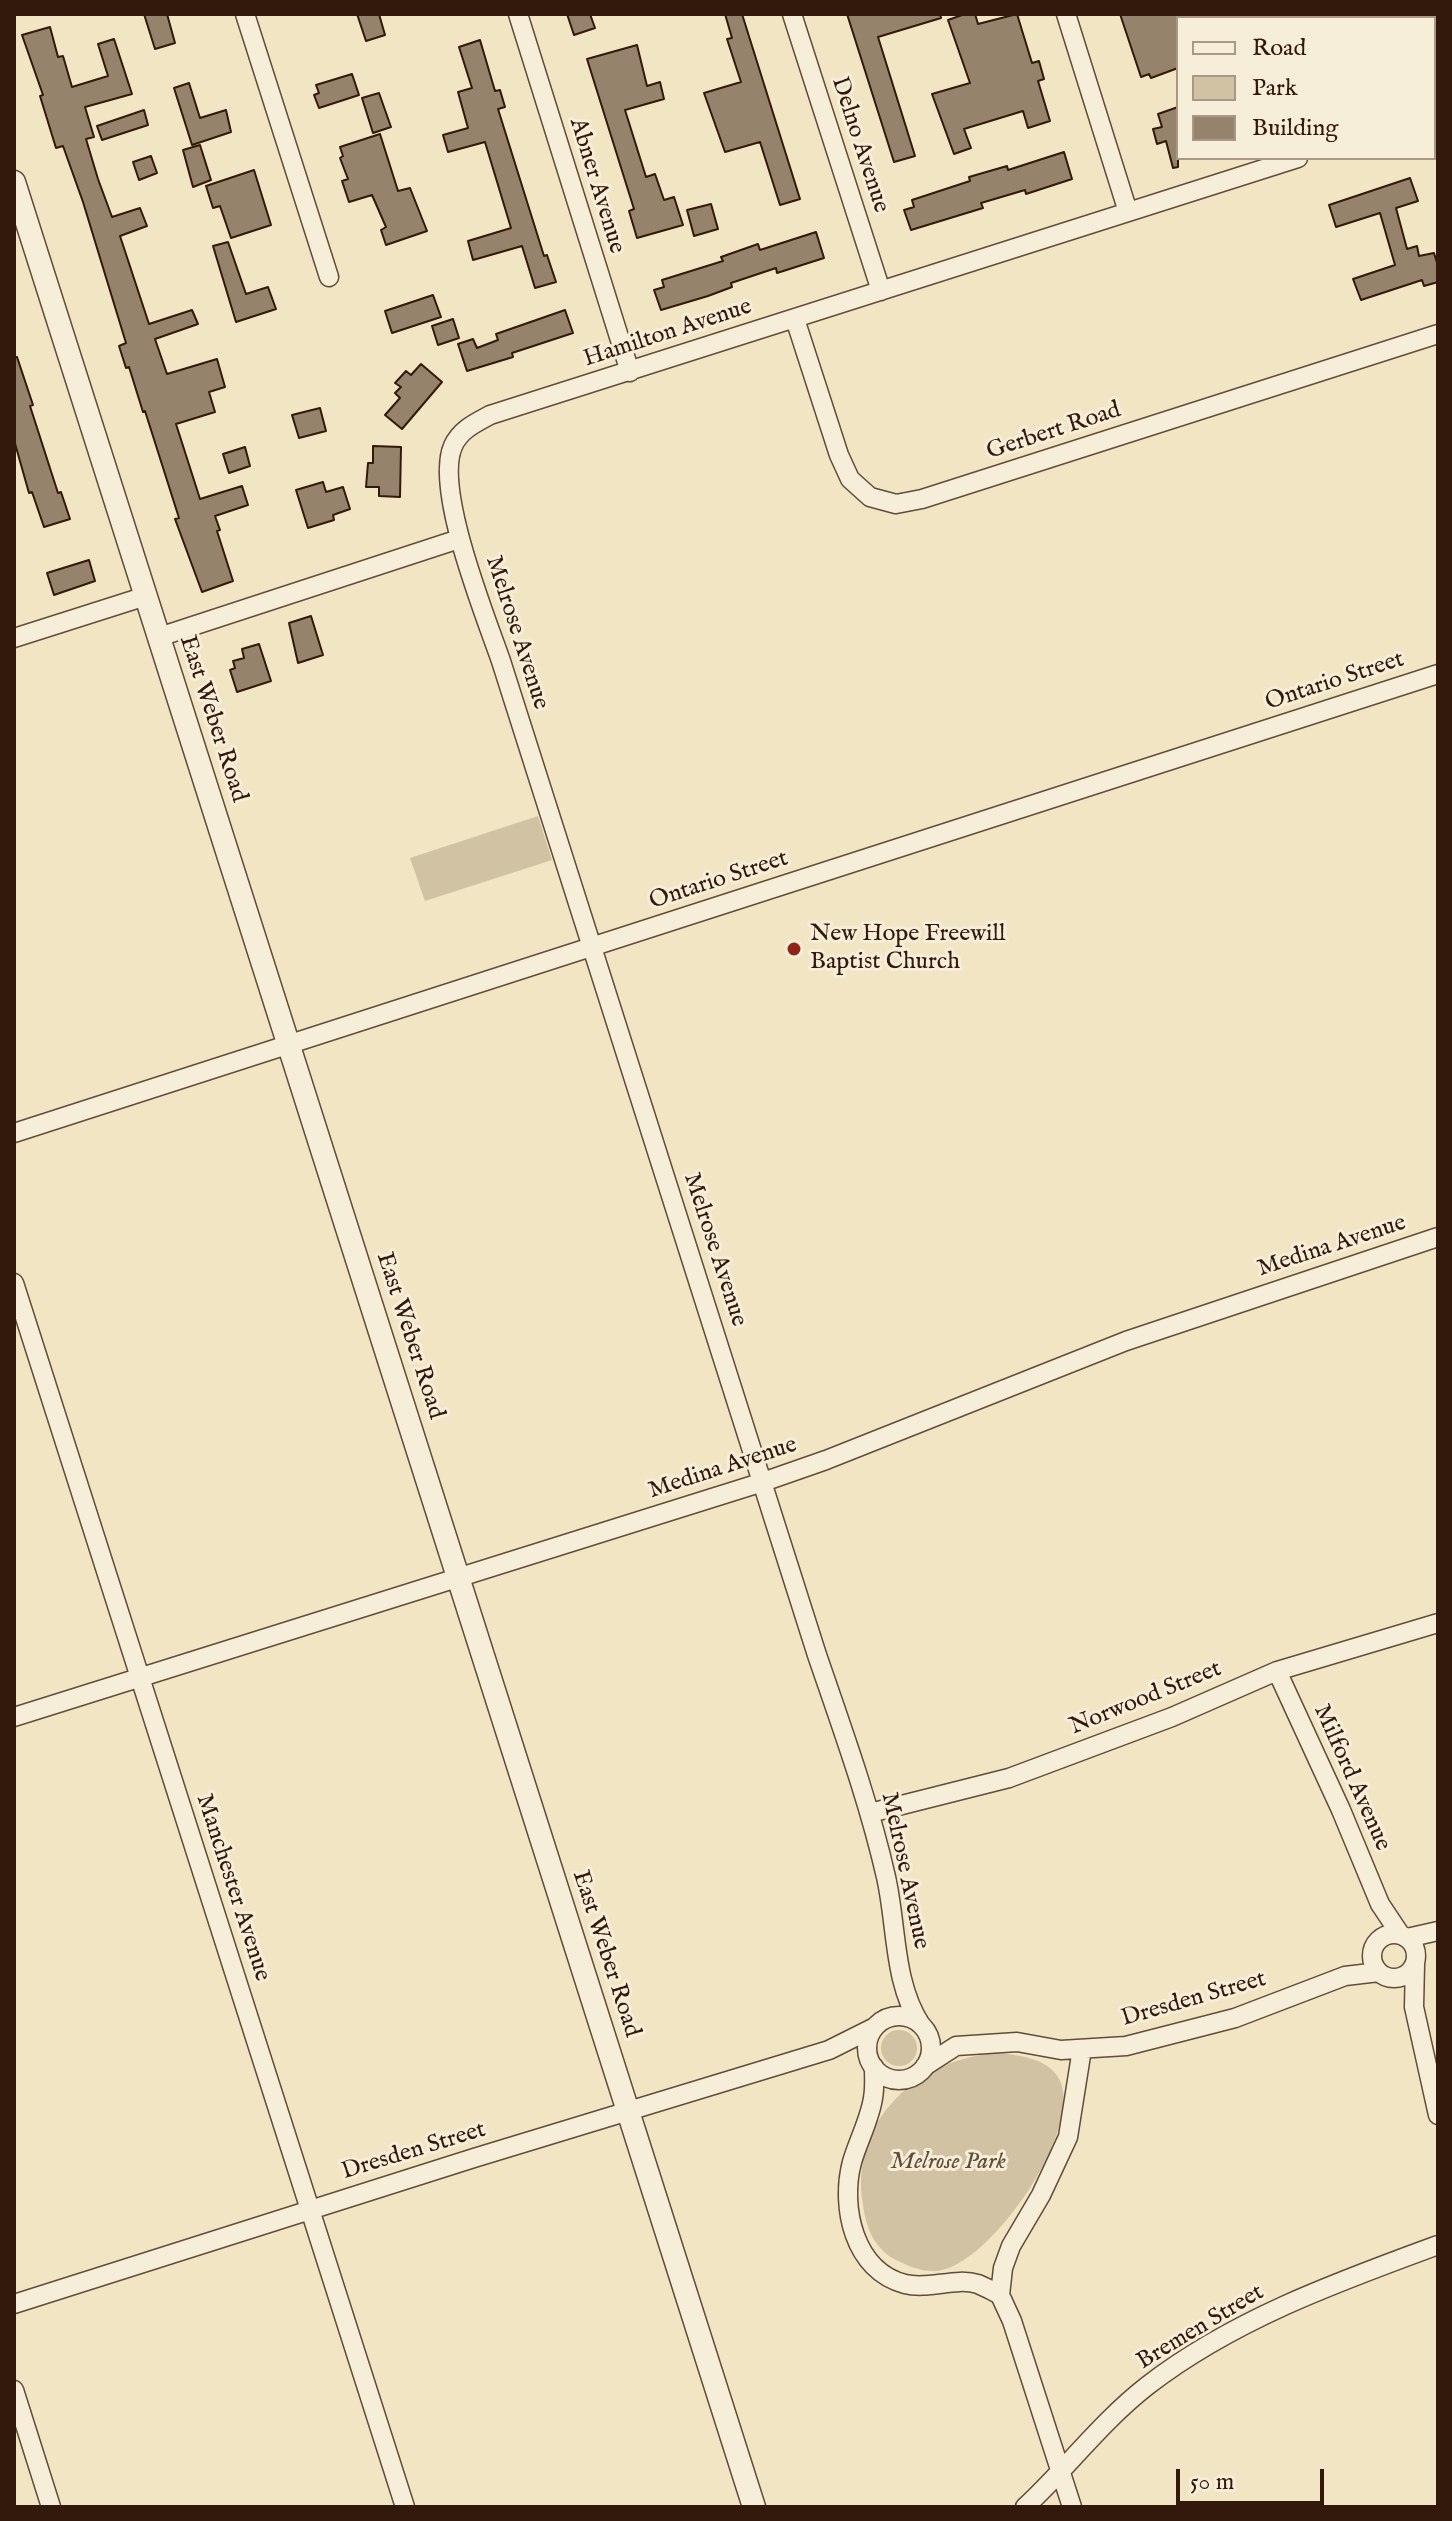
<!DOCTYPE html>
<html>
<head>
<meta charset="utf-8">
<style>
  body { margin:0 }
  #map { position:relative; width:1452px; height:2521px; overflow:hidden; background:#f1e5c3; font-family:"IM FELL English",serif }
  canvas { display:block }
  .frame { position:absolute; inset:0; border:16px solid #33190c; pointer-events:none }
  .legend { position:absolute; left:1176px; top:16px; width:260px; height:144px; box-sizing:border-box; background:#f6eed8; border:2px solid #a89986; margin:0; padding:10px 14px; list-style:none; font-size:24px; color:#33190c }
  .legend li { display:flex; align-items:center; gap:16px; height:40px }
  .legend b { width:40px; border:2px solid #a89986 }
  .scale { position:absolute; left:1176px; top:2469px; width:148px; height:36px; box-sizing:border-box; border:4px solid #33190c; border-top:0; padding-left:10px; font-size:24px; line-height:28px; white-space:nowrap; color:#33190c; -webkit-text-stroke:6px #f6eed8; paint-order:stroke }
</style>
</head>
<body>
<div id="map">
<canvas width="1452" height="2521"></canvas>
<div class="frame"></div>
<ul class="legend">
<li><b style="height:10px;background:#f6eed8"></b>Road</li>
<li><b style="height:22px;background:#d1c2a4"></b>Park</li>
<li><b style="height:22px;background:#96836b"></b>Building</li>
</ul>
<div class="scale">50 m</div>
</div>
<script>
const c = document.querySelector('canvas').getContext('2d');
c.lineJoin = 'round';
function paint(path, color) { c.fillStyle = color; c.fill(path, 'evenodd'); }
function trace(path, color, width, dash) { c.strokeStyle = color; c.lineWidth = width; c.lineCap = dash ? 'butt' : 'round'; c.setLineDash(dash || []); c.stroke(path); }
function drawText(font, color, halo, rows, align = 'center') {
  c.font = font + ' "IM FELL English",serif'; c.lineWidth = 6; c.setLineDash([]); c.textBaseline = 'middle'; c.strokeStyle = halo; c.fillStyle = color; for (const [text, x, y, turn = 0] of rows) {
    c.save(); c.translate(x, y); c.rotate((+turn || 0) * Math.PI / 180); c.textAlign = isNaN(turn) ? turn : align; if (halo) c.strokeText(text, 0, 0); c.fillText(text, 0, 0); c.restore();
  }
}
const green = new Path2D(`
  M 538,816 L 552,860 L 425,901 L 410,858 Z
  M881 2048a18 18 0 1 1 36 0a18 18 0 1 1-36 0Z
  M 998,2053 C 1019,2055 1046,2058 1058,2077 C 1088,2125 989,2268 936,2271 C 922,2272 908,2266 896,2260 C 874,2249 866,2227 863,2205 C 849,2120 919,2058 998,2053 Z`);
const building = new Path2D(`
  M 144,14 L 167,14 L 175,43 L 155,49 Z
  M 357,14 L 379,14 L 385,35 L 366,41 Z
  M 567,14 L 590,14 L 595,28 L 574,35 Z
  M 725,14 L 742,14 L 800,199 L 780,205 L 760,142 L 725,152 L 704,93 L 741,82 L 727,39 L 732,38 Z
  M 847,14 L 940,14 L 941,18 L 878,37 L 915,156 L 894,162 Z
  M 965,14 L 975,14 L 978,24 L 1017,14 L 1032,63 L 1039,61 L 1044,79 L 1038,81 L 1050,121 L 1028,128 L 1023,111 L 964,129 L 971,148 L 954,154 L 932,94 L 970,83 L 948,20 Z
  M 1120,14 L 1178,14 L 1178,68 L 1151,78 L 1149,74 L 1141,77 Z
  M 50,27 L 58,57 L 63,56 L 72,87 L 108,76 L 98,44 L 114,39 L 132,94 L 85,107 L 94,137 L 86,139 L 98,179 L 112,217 L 140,208 L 147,226 L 120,236 L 149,324 L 192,310 L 198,324 L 155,339 L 167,374 L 217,359 L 225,387 L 209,392 L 215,412 L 176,424 L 200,499 L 242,486 L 248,505 L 215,516 L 220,530 L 217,531 L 233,581 L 202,592 L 175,519 L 179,518 L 145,411 L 143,412 L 129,367 L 126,368 L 119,346 L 126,343 L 83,202 L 63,146 L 56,148 L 40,96 L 43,95 L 22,35 Z
  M 480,40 L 495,91 L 500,90 L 505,107 L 498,109 L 544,256 L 547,255 L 556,282 L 535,288 L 522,246 L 473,260 L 468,241 L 511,228 L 485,142 L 448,152 L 443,135 L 468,128 L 458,92 L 472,88 L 459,47 Z
  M 637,45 L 647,86 L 660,82 L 664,99 L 625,110 L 646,177 L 655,174 L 664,200 L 674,197 L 683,225 L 637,238 L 629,211 L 634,209 L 587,59 Z
  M 352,74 L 359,95 L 319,108 L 314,95 L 319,93 L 316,85 Z
  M 189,83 L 200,118 L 226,110 L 231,132 L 192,145 L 174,88 Z
  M 379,93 L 391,127 L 373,133 L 362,98 Z
  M 1178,107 L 1178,167 L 1173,168 L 1166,141 L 1157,144 L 1153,129 L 1162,127 L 1158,114 Z
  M 144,110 L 148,125 L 102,140 L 97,126 Z
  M 380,134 L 398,191 L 410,188 L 427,231 L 386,245 L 381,230 L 386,227 L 372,195 L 349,202 L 342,181 L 348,179 L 340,158 L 343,156 L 340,147 Z
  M 200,145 L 211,180 L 193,187 L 183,150 Z
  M 1064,152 L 1072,179 L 1026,194 L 1025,190 L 981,203 L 983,208 L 911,230 L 904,210 L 914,207 L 912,200 L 970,181 L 969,177 L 1007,166 L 1008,170 Z
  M 151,156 L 157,173 L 139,180 L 133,162 Z
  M 254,170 L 271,225 L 231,238 L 220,206 L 213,208 L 206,186 Z
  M 1410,178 L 1418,201 L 1396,208 L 1407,249 L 1417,246 L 1419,256 L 1434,253 L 1438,266 L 1438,282 L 1424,286 L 1422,280 L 1361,300 L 1353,279 L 1395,265 L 1380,213 L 1336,227 L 1329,205 Z
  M 711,204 L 718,229 L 694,236 L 687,210 Z
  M 816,232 L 824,258 L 777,273 L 776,268 L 731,283 L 732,287 L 708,296 L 661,310 L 654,290 L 664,287 L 662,280 L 723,261 L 721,257 L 758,244 L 760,250 Z
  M 228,242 L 246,294 L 268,287 L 276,309 L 236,322 L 213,246 Z
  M 433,295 L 441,317 L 392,333 L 385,311 Z
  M 565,310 L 573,333 L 512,353 L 513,357 L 467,371 L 458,344 L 473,339 L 477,348 L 498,340 L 496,334 Z
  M 453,319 L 459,338 L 438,345 L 432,326 Z
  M 14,357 L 17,357 L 33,405 L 30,406 L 58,493 L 61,492 L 70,519 L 44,527 L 32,492 L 29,493 L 14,440 Z
  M 421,364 L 442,382 L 402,429 L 385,415 L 400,398 L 395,393 L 401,387 L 395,383 L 406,371 L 411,375 Z
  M 320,408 L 326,431 L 299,438 L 292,415 Z
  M 373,446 L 401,447 L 400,497 L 379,496 L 379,487 L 366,487 L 368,463 L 373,463 Z
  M 245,447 L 250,466 L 229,473 L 223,454 Z
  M 323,482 L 326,492 L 343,487 L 350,509 L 333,515 L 334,520 L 308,528 L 296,490 Z
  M 89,560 L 95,581 L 54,595 L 47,573 Z
  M 311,616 L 323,655 L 298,663 L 289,623 Z
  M 259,644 L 271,681 L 237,692 L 230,670 L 235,668 L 233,661 L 244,658 L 242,649 Z`);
const minor = new Path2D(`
  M 245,14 L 329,277
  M 518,14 L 630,372
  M 792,14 L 881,291
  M 1066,14 L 1128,212
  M 1405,14 L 1407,18
  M 1434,103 L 1438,116
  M 795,319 L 839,455 L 850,479 L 870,497 L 896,504 L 922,499 L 1438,334
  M 159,637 L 459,539
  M 14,638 L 146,596
  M 14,1133 L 1438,674
  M 14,1283 L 405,2507
  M 1277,1671 L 1341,1810 L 1380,1904 L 1400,1934
  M 14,1717 L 763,1482 L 826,1460 L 1126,1341 L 1438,1237
  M 870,1813 L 1009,1778 L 1172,1717 L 1277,1671 L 1438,1623
  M1372 1956a22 22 0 1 1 44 0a22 22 0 1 1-44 0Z
  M 1407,1938 L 1438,1931
  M 1415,1964 L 1414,2007 L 1438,2115
  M867 2048a32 32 0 1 1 64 0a32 32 0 1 1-64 0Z
  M 921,2025 C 893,1983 897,1925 886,1877 C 869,1802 842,1728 817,1655 L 501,661 C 485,615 434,489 453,446 C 460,430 475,423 490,415 L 1298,158
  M 925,2066 L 956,2046 L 1017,2042 L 1061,2050 L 1126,2046 L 1235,2018 L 1345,1976 L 1379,1972
  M 874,2067 C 874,2077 875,2088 873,2098 C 870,2119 858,2141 852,2162 C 840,2207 854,2271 905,2284 C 929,2290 955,2277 978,2284 C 985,2287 993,2291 1000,2295
  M 14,2304 L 474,2158 L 829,2050 L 875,2027
  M 14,2390 L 51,2507
  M 1025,2507 C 1067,2468 1101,2422 1147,2386 C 1232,2320 1337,2282 1438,2245
  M 1072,2507 L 1012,2321 L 1000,2295 L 1003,2268 L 1011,2246 L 1041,2195 L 1068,2137 L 1082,2049`);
const tertiary = new Path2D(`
  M 14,182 L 754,2507`);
const markers = [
  [794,949,8,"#8f2418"]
];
const streetNames = [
  ["Delno Avenue",859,145,72],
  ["Abner Avenue",596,186,73],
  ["Hamilton Avenue",668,334,-18],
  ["Gerbert Road",1054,432,-18],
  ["Melrose Avenue",516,633,72],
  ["Ontario Street",1335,682,-18],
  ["East Weber Road",212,719,72],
  ["Ontario Street",719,881,-18],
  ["Medina Avenue",1332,1247,-18],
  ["Melrose Avenue",714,1250,72],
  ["East Weber Road",409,1336,72],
  ["Medina Avenue",723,1469,-18],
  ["Norwood Street",1146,1699,-22],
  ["Milford Avenue",1351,1778,66],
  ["Melrose Avenue",904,1871,78],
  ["Manchester Avenue",232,1888,72],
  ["East Weber Road",605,1954,72],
  ["Dresden Street",1194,2000,-16],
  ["Dresden Street",414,2152,-17],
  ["Bremen Street",1201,2328,-31]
];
const poiNames = [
  ["New Hope Freewill",810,935],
  ["Baptist Church",810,963]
];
const parkNames = [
  ["Melrose Park",948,2163]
];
paint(green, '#d1c2a4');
paint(building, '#96836b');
trace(building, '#33190c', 2);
trace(minor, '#624c3a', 21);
trace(tertiary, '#624c3a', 25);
trace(minor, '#f6eed8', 18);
trace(tertiary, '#f6eed8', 22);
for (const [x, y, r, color] of markers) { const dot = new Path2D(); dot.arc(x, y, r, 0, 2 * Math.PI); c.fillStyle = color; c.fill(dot); trace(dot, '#f6eed8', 3); }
drawText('24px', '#33190c', '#f6eed8', streetNames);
drawText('24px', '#33190c', '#f6eed8', poiNames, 'left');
drawText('italic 24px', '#624c3a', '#f6eed8', parkNames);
</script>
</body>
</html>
